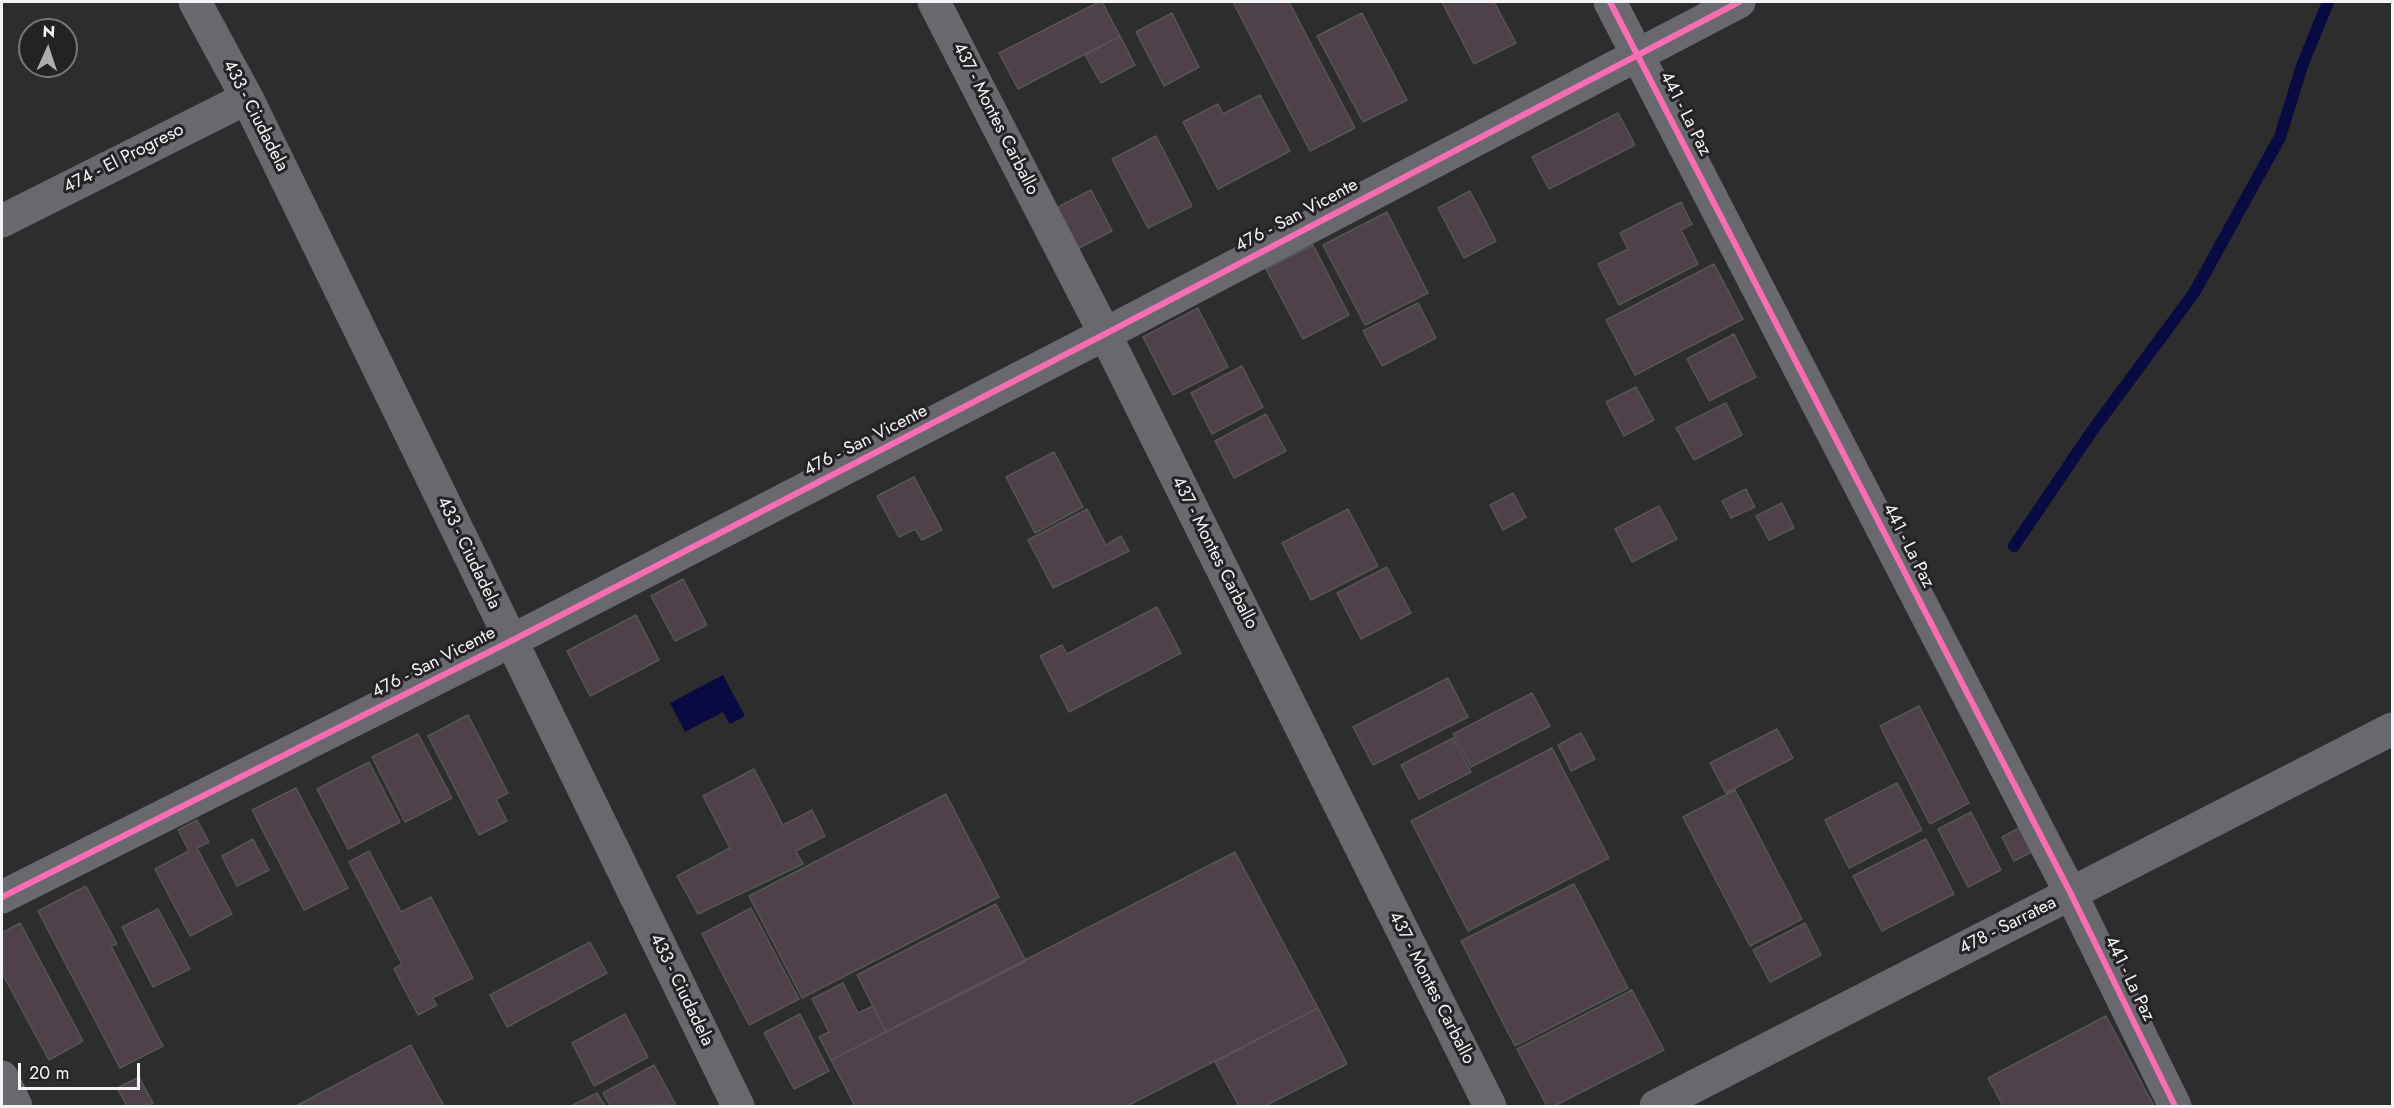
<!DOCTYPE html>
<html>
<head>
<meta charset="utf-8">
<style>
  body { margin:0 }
  #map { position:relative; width:2394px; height:1108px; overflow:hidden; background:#2d2d2d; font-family:Jost,sans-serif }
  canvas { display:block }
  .frame { position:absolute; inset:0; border:3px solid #f4f3f5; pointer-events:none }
  .north { position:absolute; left:18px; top:18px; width:60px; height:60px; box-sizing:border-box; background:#242225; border:2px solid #777678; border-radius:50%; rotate:3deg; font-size:16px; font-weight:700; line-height:24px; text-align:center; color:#f4f3f5 }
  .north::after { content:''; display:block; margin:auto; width:21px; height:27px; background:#aeaeaf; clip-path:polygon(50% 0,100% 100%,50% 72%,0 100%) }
  .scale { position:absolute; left:18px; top:1063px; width:122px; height:27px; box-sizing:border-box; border:3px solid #f4f3f5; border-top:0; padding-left:8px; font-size:18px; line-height:21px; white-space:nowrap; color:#f4f3f5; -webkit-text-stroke:4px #242225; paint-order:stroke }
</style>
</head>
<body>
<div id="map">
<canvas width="2394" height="1108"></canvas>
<div class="frame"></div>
<div class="north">N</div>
<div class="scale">20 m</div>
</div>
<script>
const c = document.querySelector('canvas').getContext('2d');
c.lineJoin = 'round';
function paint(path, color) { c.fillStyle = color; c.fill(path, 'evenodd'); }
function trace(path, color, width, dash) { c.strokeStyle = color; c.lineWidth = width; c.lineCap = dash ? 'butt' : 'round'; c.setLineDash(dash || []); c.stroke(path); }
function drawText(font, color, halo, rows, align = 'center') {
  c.font = font + ' Jost,sans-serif'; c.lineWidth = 6; c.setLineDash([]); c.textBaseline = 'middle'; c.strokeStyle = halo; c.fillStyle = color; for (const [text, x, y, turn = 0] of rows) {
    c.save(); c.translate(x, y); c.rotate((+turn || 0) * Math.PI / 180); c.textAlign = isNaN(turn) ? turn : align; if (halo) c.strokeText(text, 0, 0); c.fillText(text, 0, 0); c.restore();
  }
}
const water = new Path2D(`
  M 723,675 L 745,716 L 730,724 L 723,712 L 685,732 L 670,703 Z`);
const stream = new Path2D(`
  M 2014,546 L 2092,431 L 2194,293 L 2280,137 L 2302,66 L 2328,2`);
const building = new Path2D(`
  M 1099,2 L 1102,2 L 1120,36 L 1018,89 L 999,53 Z
  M 1233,2 L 1289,2 L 1355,128 L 1310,151 Z
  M 1442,2 L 1494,2 L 1516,43 L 1474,64 Z
  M 1172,13 L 1199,67 L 1164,86 L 1136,32 Z
  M 1362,13 L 1407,100 L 1363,122 L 1317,36 Z
  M 1120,36 L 1135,65 L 1101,83 L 1085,55 Z
  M 1260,95 L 1290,151 L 1218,189 L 1183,122 L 1218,104 L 1223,114 Z
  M 1618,113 L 1635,145 L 1549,189 L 1532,157 Z
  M 1156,136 L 1192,206 L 1148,228 L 1112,159 Z
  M 1091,190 L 1112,231 L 1077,249 L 1056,208 Z
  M 1470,191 L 1496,241 L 1464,258 L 1438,208 Z
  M 1681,202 L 1692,224 L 1681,230 L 1698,264 L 1619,305 L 1598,264 L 1628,249 L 1620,233 Z
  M 1387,212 L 1428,293 L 1365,325 L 1323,245 Z
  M 1313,245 L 1349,315 L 1303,339 L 1266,269 Z
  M 1714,264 L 1743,319 L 1635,375 L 1606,320 Z
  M 1418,303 L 1436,338 L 1382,366 L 1363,331 Z
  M 1198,308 L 1228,367 L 1173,395 L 1143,337 Z
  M 1734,334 L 1756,377 L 1709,401 L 1687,359 Z
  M 1242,366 L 1263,407 L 1212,434 L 1191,393 Z
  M 1636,387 L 1654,420 L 1624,436 L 1606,402 Z
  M 1726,403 L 1742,435 L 1694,460 L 1676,428 Z
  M 1266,414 L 1286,451 L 1234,478 L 1215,441 Z
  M 1054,452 L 1083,507 L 1035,533 L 1006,477 Z
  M 914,477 L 942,530 L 922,540 L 915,529 L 899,537 L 877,496 Z
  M 1746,489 L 1755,507 L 1731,518 L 1722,501 Z
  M 1513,493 L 1526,517 L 1503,530 L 1490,505 Z
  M 1782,503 L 1794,528 L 1769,540 L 1756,516 Z
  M 1659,506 L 1677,539 L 1632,562 L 1615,529 Z
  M 1087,509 L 1106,545 L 1121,536 L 1129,551 L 1053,588 L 1028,540 Z
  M 1348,509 L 1378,566 L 1311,600 L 1282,543 Z
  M 1387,567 L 1411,613 L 1361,639 L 1337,593 Z
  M 683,579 L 707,625 L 675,641 L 651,596 Z
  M 1157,607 L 1181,653 L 1069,712 L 1040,656 L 1062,645 L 1067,654 Z
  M 636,615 L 659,660 L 590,696 L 567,651 Z
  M 1448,678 L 1468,717 L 1373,765 L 1353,727 Z
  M 1532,693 L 1550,726 L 1471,767 L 1453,734 Z
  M 1919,706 L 1969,803 L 1930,824 L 1880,726 Z
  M 468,715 L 508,793 L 496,799 L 507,821 L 479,835 L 428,736 Z
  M 1777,729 L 1793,758 L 1726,793 L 1710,763 Z
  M 1581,733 L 1595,759 L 1571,771 L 1558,745 Z
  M 418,734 L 452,798 L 405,822 L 372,757 Z
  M 1453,738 L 1471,772 L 1419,799 L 1401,765 Z
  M 1552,748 L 1609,858 L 1468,931 L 1411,821 Z
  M 369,762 L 400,822 L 348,849 L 317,789 Z
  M 754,769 L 783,825 L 812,810 L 825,836 L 796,851 L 803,864 L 698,914 L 677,876 L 730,848 L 703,796 Z
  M 1897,783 L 1922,830 L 1849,868 L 1825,820 Z
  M 296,788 L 348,888 L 304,910 L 252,810 Z
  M 1735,790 L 1802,919 L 1750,946 L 1683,817 Z
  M 946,794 L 999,897 L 802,998 L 749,896 Z
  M 1971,812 L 2001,870 L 1968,887 L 1938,829 Z
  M 197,820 L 209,842 L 197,848 L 232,914 L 190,936 L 155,869 L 189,851 L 178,830 Z
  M 2021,827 L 2034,851 L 2014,861 L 2002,837 Z
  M 253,839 L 269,870 L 237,886 L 222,856 Z
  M 1926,839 L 1954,894 L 1882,931 L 1853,876 Z
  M 369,851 L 401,912 L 431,897 L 473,978 L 432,998 L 437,1005 L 418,1015 L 394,969 L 402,964 L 349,862 Z
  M 1235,852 L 1318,1008 L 1127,1106 L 855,1106 L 831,1060 Z
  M 1574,884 L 1628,988 L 1515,1046 L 1461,941 Z
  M 86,886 L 117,944 L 111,946 L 163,1046 L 120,1068 L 38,911 Z
  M 996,904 L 1026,961 L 886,1032 L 857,975 Z
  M 751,908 L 799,999 L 749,1025 L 702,934 Z
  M 158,909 L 190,969 L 153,987 L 122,927 Z
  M 20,923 L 83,1041 L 49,1060 L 2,973 L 2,933 Z
  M 1805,923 L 1821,955 L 1770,982 L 1753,950 Z
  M 590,942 L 607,973 L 507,1027 L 490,995 Z
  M 843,983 L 858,1013 L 873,1006 L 886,1032 L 831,1060 L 819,1037 L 829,1032 L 812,999 Z
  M 1632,990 L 1664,1050 L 1554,1106 L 1547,1106 L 1517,1049 Z
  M 1318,1008 L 1347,1064 L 1265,1106 L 1239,1106 L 1215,1062 Z
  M 625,1014 L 648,1057 L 594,1086 L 572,1043 Z
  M 800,1014 L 829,1071 L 794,1089 L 764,1033 Z
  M 2106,1016 L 2154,1106 L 2003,1106 L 1988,1078 Z
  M 411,1045 L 444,1106 L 296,1106 Z
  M 654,1065 L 676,1105 L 610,1106 L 603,1093 Z
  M 139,1077 L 153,1103 L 146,1106 L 127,1106 L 117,1088 Z
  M 597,1093 L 605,1106 L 571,1106 Z`);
const street = new Path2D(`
  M 195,2 L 247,98 L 738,1106
  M 934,2 L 1105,334 L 1490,1106
  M 1610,2 L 2071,894 L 2175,1106
  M 2,221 L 247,98
  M 2,897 L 511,641 L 1105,334 L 1739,2
  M 2,1077 L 16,1106
  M 1656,1106 L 2392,729`);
const cycleway = new Path2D(`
  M 1610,2 L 2071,894 L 2175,1106
  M 2,897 L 511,641 L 1105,334 L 1739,2`);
const streetNames = [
  ["441 - La Paz",1685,114,63],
  ["433 - Ciudadela",255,116,63],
  ["437 - Montes Carballo",995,119,63],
  ["474 - El Progreso",124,159,-27],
  ["476 - San Vicente",1297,216,-28],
  ["476 - San Vicente",866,441,-27],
  ["441 - La Paz",1908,546,63],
  ["433 - Ciudadela",468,553,64],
  ["437 - Montes Carballo",1214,553,63],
  ["476 - San Vicente",434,663,-27],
  ["478 - Sarratea",2008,926,-27],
  ["441 - La Paz",2129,979,64],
  ["437 - Montes Carballo",1431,988,63],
  ["433 - Ciudadela",681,990,64]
];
paint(water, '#080a41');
trace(stream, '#080a41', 12);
paint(building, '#4f4149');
trace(building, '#565555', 1.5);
trace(street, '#69686f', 33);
trace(cycleway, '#f96db3', 6);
drawText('18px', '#f4f3f5', '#242225', streetNames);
</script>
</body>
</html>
